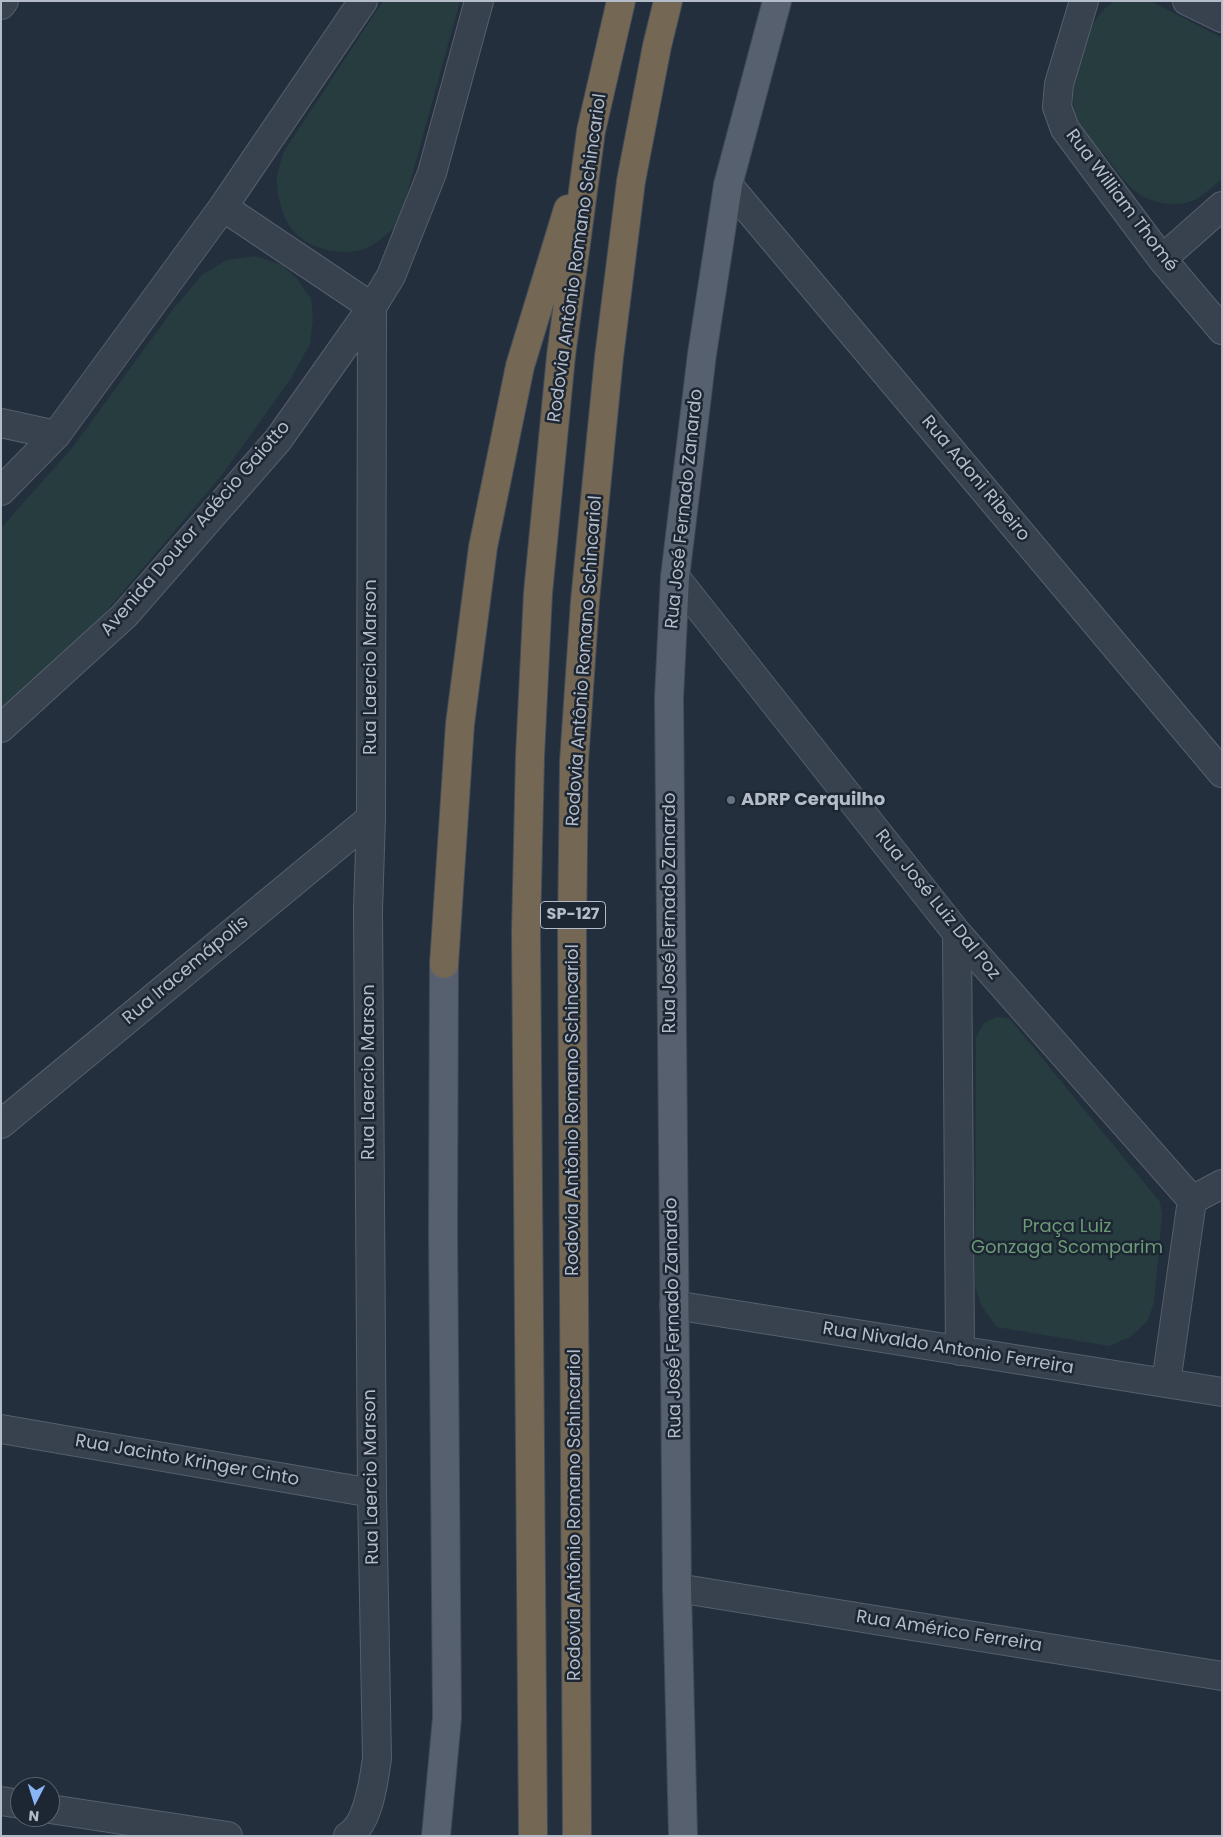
<!DOCTYPE html>
<html>
<head>
<meta charset="utf-8">
<style>
  body { margin:0 }
  #map { position:relative; width:1223px; height:1837px; overflow:hidden; background:#242f3e; font-family:Poppins,sans-serif }
  canvas { display:block }
  .frame { position:absolute; inset:0; border:2px solid #b4bcc9; pointer-events:none }
  .north { position:absolute; left:10px; top:1777px; width:50px; height:50px; box-sizing:border-box; background:#1d2633; border:1px solid #59626f; border-radius:50%; rotate:185deg; font-size:14px; font-weight:700; line-height:20px; text-align:center; color:#b4bcc9 }
  .north::after { content:''; display:block; margin:auto; width:18px; height:22px; background:#8ab4f8; clip-path:polygon(50% 0,100% 100%,50% 72%,0 100%) }
</style>
</head>
<body>
<div id="map">
<canvas width="1223" height="1837"></canvas>
<div class="frame"></div>
<div class="north">N</div>
</div>
<script>
const c = document.querySelector('canvas').getContext('2d');
c.lineJoin = 'round';
function paint(path, color) { c.fillStyle = color; c.fill(path, 'evenodd'); }
function trace(path, color, width, dash) { c.strokeStyle = color; c.lineWidth = width; c.lineCap = dash ? 'butt' : 'round'; c.setLineDash(dash || []); c.stroke(path); }
function drawText(font, color, halo, rows, align = 'center') {
  c.font = font + ' Poppins,sans-serif'; c.lineWidth = 5; c.setLineDash([]); c.textBaseline = 'middle'; c.strokeStyle = halo; c.fillStyle = color; for (const [text, x, y, turn = 0] of rows) {
    c.save(); c.translate(x, y); c.rotate((+turn || 0) * Math.PI / 180); c.textAlign = isNaN(turn) ? turn : align; if (halo) c.strokeText(text, 0, 0); c.fillText(text, 0, 0); c.restore();
  }
}
const green = new Path2D(`
  M 383,1 L 460,1 L 399,223 C 389,233 375,246 361,250 C 338,256 305,248 291,228 C 282,216 278,198 277,184 C 276,174 281,163 283,153 Z
  M 1117,1 L 1153,2 L 1222,38 L 1222,179 C 1214,185 1206,193 1198,198 C 1180,209 1149,204 1134,190 C 1124,182 1115,168 1107,158 C 1096,145 1081,132 1076,116 C 1066,88 1087,10 1117,1 Z
  M 255,256 L 282,265 L 298,280 L 311,299 L 313,319 L 310,344 L 291,378 L 222,475 L 104,614 L 1,709 L 1,528 L 73,447 L 174,308 L 203,274 L 227,260 Z
  M 997,1017 L 1010,1019 L 1160,1202 L 1162,1214 L 1154,1303 L 1147,1322 L 1130,1337 L 1109,1346 L 997,1327 L 982,1307 L 975,1286 L 976,1037 L 984,1023 Z`);
const minor = new Path2D(`
  M 1084,1 L 1059,84 L 1057,107 L 1065,129 L 1162,259 L 1222,330
  M 1187,1 L 1222,18
  M 1,5 L 4,1
  M 728,185 L 1222,773
  M 223,207 L 372,307 L 371,818 L 368,910 L 372,1493 L 377,1758 C 374,1779 369,1824 348,1836
  M 1162,259 L 1222,206
  M 1,423 L 56,435
  M 1,491 L 56,435 L 223,207 L 363,1
  M 675,577 L 957,933 L 1192,1200
  M 1,728 L 124,616 L 278,440 L 372,307 L 391,276 L 432,173 L 479,1
  M 957,933 L 960,1351
  M 1,1124 L 371,818
  M 674,1305 L 1222,1392
  M 1166,1383 L 1192,1200 L 1222,1184
  M 1,1429 L 372,1493
  M 677,1588 L 1222,1676
  M 1,1801 L 20,1804
  M 50,1809 L 228,1836`);
const major = new Path2D(`
  M 436,1836 L 447,1718 L 443,1232 L 444,964
  M 683,1836 L 677,1588 L 669,698 L 675,577 L 702,354 L 728,185 L 777,1`);
const highway = new Path2D(`
  M 444,964 L 460,724 L 483,547 L 520,366 L 568,209
  M 533,1836 L 526,932 L 530,756 L 538,593 L 561,356 L 591,131 L 621,1
  M 577,1836 L 572,934 L 574,762 L 585,601 L 609,357 L 631,181 L 657,46 L 668,1`);
const markers = [
  [731,800,5,"#6b7280"]
];
const shields = [
  [573,915,65]
];
const shieldNames = [
  ["SP-127",573,915]
];
const streetNames = [
  ["Rua William Thomé",1121,201,53],
  ["Rodovia Antônio Romano Schincariol",578,258,-82],
  ["Rua Adoni Ribeiro",975,479,50],
  ["Rua José Fernado Zanardo",685,509,-84],
  ["Avenida Doutor Adécio Gaiotto",196,529,-49],
  ["Rodovia Antônio Romano Schincariol",585,661,-86],
  ["Rua Laercio Marson",371,667,-90],
  ["Rua José Luiz Dal Poz",937,905,51],
  ["Rua José Fernado Zanardo",670,913,-90],
  ["Rua Iracemápolis",186,971,-40],
  ["Rua Laercio Marson",369,1072,-90],
  ["Rodovia Antônio Romano Schincariol",573,1110,-90],
  ["Rua José Fernado Zanardo",674,1318,-91],
  ["Rua Nivaldo Antonio Ferreira",948,1349,9],
  ["Rua Jacinto Kringer Cinto",187,1461,10],
  ["Rua Laercio Marson",372,1477,-91],
  ["Rodovia Antônio Romano Schincariol",575,1515,-90],
  ["Rua Américo Ferreira",949,1632,9]
];
const poiNames = [
  ["ADRP Cerquilho",741,800]
];
const parkNames = [
  ["Praça Luiz",1067,1227],
  ["Gonzaga Scomparim",1067,1248]
];
paint(green, '#263c3f');
trace(minor, '#565f6c', 30);
trace(major, '#414a57', 30);
trace(highway, '#434c59', 30);
trace(minor, '#38414e', 28);
trace(major, '#56606e', 28);
trace(highway, '#746855', 28);
for (const [x, y, r, color] of markers) { const dot = new Path2D(); dot.arc(x, y, r, 0, 2 * Math.PI); c.fillStyle = color; c.fill(dot); trace(dot, '#1d2633', 2); }
for (const [x, y, w] of shields) { const box = new Path2D(); box.roundRect(x - w / 2, y - 13.5, w, 27, 4); c.fillStyle = '#1d2633'; c.fill(box); trace(box, '#b4bcc9', 1); }
drawText('bold 16px', '#b4bcc9', null, shieldNames);
drawText('18px', '#b4bcc9', '#1d2633', streetNames);
drawText('bold 18px', '#b4bcc9', '#1d2633', poiNames, 'left');
drawText('18px', '#6b9a76', '#1d2633', parkNames);
</script>
</body>
</html>
